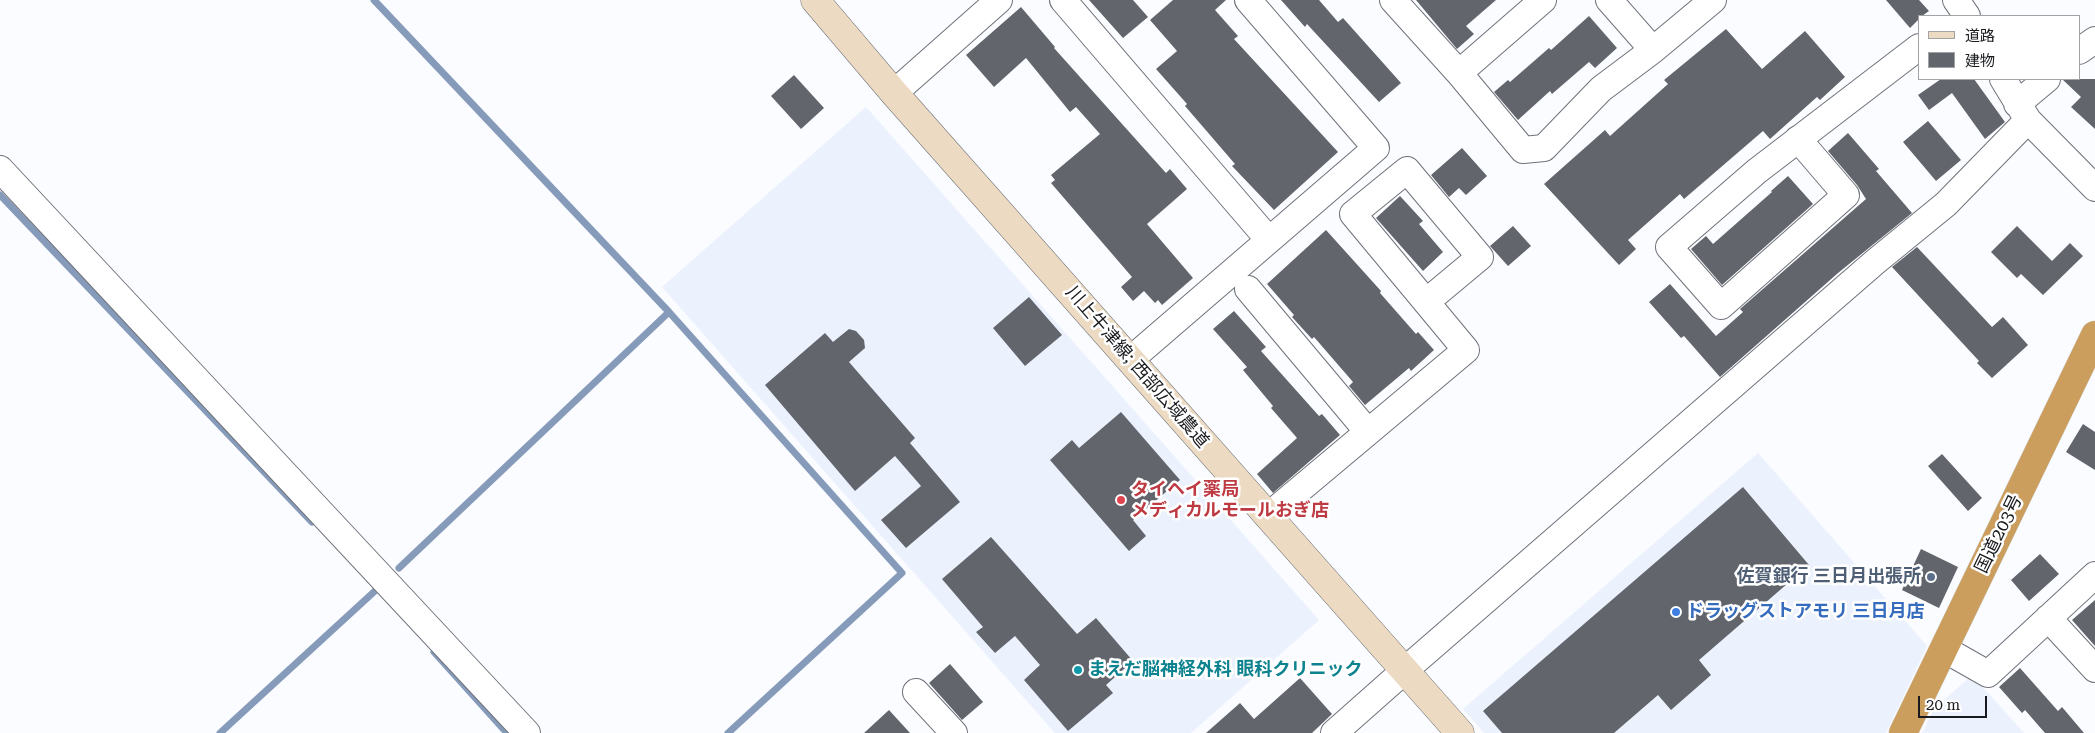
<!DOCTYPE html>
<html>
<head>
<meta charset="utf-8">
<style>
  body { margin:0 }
  #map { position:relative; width:2095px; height:733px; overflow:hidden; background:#fafcff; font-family:"Roboto Serif","Noto Sans JP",serif }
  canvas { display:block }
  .legend { position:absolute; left:1918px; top:15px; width:162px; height:65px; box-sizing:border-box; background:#fff; border:1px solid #a3a3a5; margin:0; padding:6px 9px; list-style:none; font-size:15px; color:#191a1d }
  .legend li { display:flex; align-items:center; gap:10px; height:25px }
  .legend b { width:25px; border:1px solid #a3a3a5 }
  .scale { position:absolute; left:1918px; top:696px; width:69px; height:22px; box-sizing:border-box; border:2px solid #191a1d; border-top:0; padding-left:6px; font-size:15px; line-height:18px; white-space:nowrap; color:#191a1d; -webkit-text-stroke:4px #fff; paint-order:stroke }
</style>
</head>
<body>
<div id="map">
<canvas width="2095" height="733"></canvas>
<ul class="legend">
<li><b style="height:6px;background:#ecdbc2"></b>道路</li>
<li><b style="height:14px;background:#62656c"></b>建物</li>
</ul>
<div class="scale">20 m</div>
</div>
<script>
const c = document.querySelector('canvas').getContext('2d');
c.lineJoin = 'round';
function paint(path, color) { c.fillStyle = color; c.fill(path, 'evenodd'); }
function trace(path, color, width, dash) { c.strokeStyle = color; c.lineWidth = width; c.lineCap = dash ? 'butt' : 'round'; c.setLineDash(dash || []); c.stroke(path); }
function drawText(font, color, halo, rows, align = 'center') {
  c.font = font + ' "Roboto Serif","Noto Sans JP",serif'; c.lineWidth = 5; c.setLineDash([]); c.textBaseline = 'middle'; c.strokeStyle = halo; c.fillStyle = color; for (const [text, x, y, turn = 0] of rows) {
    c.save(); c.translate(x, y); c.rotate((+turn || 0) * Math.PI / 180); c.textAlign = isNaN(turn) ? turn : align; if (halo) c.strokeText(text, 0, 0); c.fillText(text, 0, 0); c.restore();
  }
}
const built = new Path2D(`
  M 866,107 L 1319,620 L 1191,733 L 1055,733 L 662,287 Z
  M 1758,453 L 1927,646 L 1886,733 L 1484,733 L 1463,709 Z
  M 1972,675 L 2024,733 L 1922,733 L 1934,709 Z`);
const stream = new Path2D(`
  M 374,0 L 669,312 L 902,573 L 728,733
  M 0,195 L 312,522
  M 399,568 L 669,312
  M 434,652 L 507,733
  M 220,733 L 376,590`);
const building = new Path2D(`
  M 1089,0 L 1133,0 L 1148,17 L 1123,38 Z
  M 1173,0 L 1226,0 L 1215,10 L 1238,36 L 1234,39 L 1338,152 L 1274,210 L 1232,166 L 1235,164 L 1185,106 L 1187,104 L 1156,69 L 1177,51 L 1150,20 Z
  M 1281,0 L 1319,0 L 1338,22 L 1343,18 L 1401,83 L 1379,102 L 1307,24 L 1305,27 Z
  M 1416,0 L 1496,0 L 1466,26 L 1474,34 L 1457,49 Z
  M 1886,0 L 1919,0 L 1929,11 L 1922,16 L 1919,16 L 1919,19 L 1910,28 Z
  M 1021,7 L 1055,47 L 1054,48 L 1166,173 L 1170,169 L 1187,189 L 1147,224 L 1193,278 L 1162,305 L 1158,300 L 1155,303 L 1144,291 L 1133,301 L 1121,287 L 1132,277 L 1051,183 L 1055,180 L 1051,175 L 1100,134 L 1076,107 L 1070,112 L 1026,58 L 994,87 L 966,55 Z
  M 1589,16 L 1617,48 L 1595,68 L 1589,62 L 1552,94 L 1550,91 L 1518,120 L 1494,92 L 1508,80 L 1510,82 L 1549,48 L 1551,50 Z
  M 1726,29 L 1762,69 L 1805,31 L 1845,77 L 1820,100 L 1817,97 L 1770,139 L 1763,131 L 1684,199 L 1680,194 L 1628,240 L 1636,249 L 1619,265 L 1544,184 L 1605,130 L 1610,136 L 1668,84 L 1664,80 Z
  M 794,75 L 824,108 L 801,129 L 771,96 Z
  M 1941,79 L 1974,79 L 2005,122 L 1985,139 L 1952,93 L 1929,110 L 1918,95 Z
  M 2062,79 L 2095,79 L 2095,129 L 2071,107 L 2081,97 Z
  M 1928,121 L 1961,160 L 1936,181 L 1903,142 Z
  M 1848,133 L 1879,169 L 1876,171 L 1912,213 L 1838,273 L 1720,377 L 1684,336 L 1681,338 L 1649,302 L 1670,284 L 1716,336 L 1743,312 L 1740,309 L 1866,199 L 1857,185 L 1828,151 Z
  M 1462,148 L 1487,176 L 1466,195 L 1459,188 L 1449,197 L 1431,175 Z
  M 1788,176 L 1813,204 L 1722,285 L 1691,249 L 1706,236 L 1713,244 L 1772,192 L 1771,191 Z
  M 1400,196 L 1423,221 L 1419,224 L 1443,252 L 1423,271 L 1376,218 Z
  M 1513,226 L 1531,246 L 1508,266 L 1490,246 Z
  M 2017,226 L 2052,261 L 2070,243 L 2083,256 L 2043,295 L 2021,274 L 2017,278 L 1991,252 Z
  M 1326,230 L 1381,291 L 1380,293 L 1416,334 L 1418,332 L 1434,350 L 1411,371 L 1409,368 L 1365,405 L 1349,386 L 1353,382 L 1314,337 L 1312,339 L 1292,317 L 1294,315 L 1267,284 Z
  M 1917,247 L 1992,327 L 2003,317 L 2028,345 L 1992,378 L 1977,363 L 1979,361 L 1892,267 Z
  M 1029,297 L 1062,335 L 1025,366 L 993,328 Z
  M 1234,311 L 1266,347 L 1261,351 L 1319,416 L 1322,414 L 1340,435 L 1273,493 L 1257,474 L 1297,438 L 1271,408 L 1273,406 L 1243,370 L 1247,367 L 1213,329 Z
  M 849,329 L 856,331 L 864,340 L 865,348 L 849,362 L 915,438 L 910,443 L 960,502 L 906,548 L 881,520 L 921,486 L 895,456 L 855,491 L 765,385 L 825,333 L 833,342 Z
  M 1121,412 L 1180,480 L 1133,520 L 1146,536 L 1129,551 L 1050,460 L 1072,440 L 1079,448 Z
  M 2083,424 L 2095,432 L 2095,470 L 2066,452 Z
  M 1942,454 L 1982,498 L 1968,511 L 1928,466 Z
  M 1743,487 L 1809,565 L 1699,660 L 1711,675 L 1671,710 L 1658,695 L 1614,733 L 1502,733 L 1483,711 Z
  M 991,537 L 1077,634 L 1096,618 L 1133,661 L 1106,685 L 1113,693 L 1068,731 L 1024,680 L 1040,665 L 1015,636 L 995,653 L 976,632 L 983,627 L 942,579 Z
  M 1921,549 L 1958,567 L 1939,608 L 1902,590 Z
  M 2040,554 L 2059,574 L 2029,601 L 2011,580 Z
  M 2095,600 L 2095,646 L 2072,620 Z
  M 950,664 L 983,702 L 962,720 L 929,683 Z
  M 2020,668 L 2058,711 L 2062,707 L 2084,733 L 2045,733 L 2025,710 L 2022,713 L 1999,687 Z
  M 1300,678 L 1332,714 L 1312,733 L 1206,733 L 1240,703 L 1254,719 Z
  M 889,710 L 910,733 L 864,733 Z`);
const minor = new Path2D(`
  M 1063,0 L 1269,240
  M 1393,0 L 1459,73 L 1523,150 L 1544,148 L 1601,89 L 1653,50 L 1713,0
  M 1609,0 L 1653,50
  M 1956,0 L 1967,16
  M 2079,51 L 2095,40
  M 1459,73 L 1543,0
  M 2003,79 L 2028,120 L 2095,188
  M 894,93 L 999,0
  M 2017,104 L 2047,79
  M 1798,139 L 1846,195 L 1721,306 L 1669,247 L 1757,171 L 1919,47
  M 0,169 L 527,733
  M 1248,289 L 1368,432
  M 1130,360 L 1376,148 L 1248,0
  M 1268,516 L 1466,350 L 1353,214 L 1407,170 L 1480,257 L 1426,302
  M 2048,618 L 2095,669
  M 1944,649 L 1988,674 L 2095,575
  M 916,692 L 954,733
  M 1334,733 L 1404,671 L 1875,262 L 1946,204 L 2028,120`);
const secondary = new Path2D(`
  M 815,0 L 894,93 L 1460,733`);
const trunk = new Path2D(`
  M 1903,733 L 2095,335`);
const markers = [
  [1121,500,5,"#e0444e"],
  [1931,577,5,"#5c6f8a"],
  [1676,612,5,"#3f7fe0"],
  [1078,670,5,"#0f9aa8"]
];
const streetNames = [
  ["川上牛津線; 西部広域農道",1137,367,49],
  ["国道203号",1999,534,-64]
];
const healthNames = [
  ["タイヘイ薬局",1131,490],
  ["メディカルモールおぎ店",1131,511]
];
const serviceNames = [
  ["佐賀銀行 三日月出張所",1921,577]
];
const shopNames = [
  ["ドラッグストアモリ 三日月店",1686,612]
];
const cultureNames = [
  ["まえだ脳神経外科 眼科クリニック",1088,670]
];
paint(built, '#ebf1fd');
trace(stream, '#869ab9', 7);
paint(building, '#62656c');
trace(minor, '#6f7279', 28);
trace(secondary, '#6f7279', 29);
trace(trunk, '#d6d6d6', 29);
trace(minor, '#fff', 26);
trace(secondary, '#ecdbc2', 28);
trace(trunk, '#cc9e5e', 28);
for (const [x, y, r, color] of markers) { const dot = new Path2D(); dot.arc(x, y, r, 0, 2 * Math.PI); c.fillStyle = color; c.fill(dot); trace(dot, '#fff', 2); }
drawText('18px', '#191a1d', '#fff', streetNames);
drawText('bold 18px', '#be3a42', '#fff', healthNames, 'left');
drawText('bold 18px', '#4e5e75', '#fff', serviceNames, 'right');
drawText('bold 18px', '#366cbe', '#fff', shopNames, 'left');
drawText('bold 18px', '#0d838f', '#fff', cultureNames, 'left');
</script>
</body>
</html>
